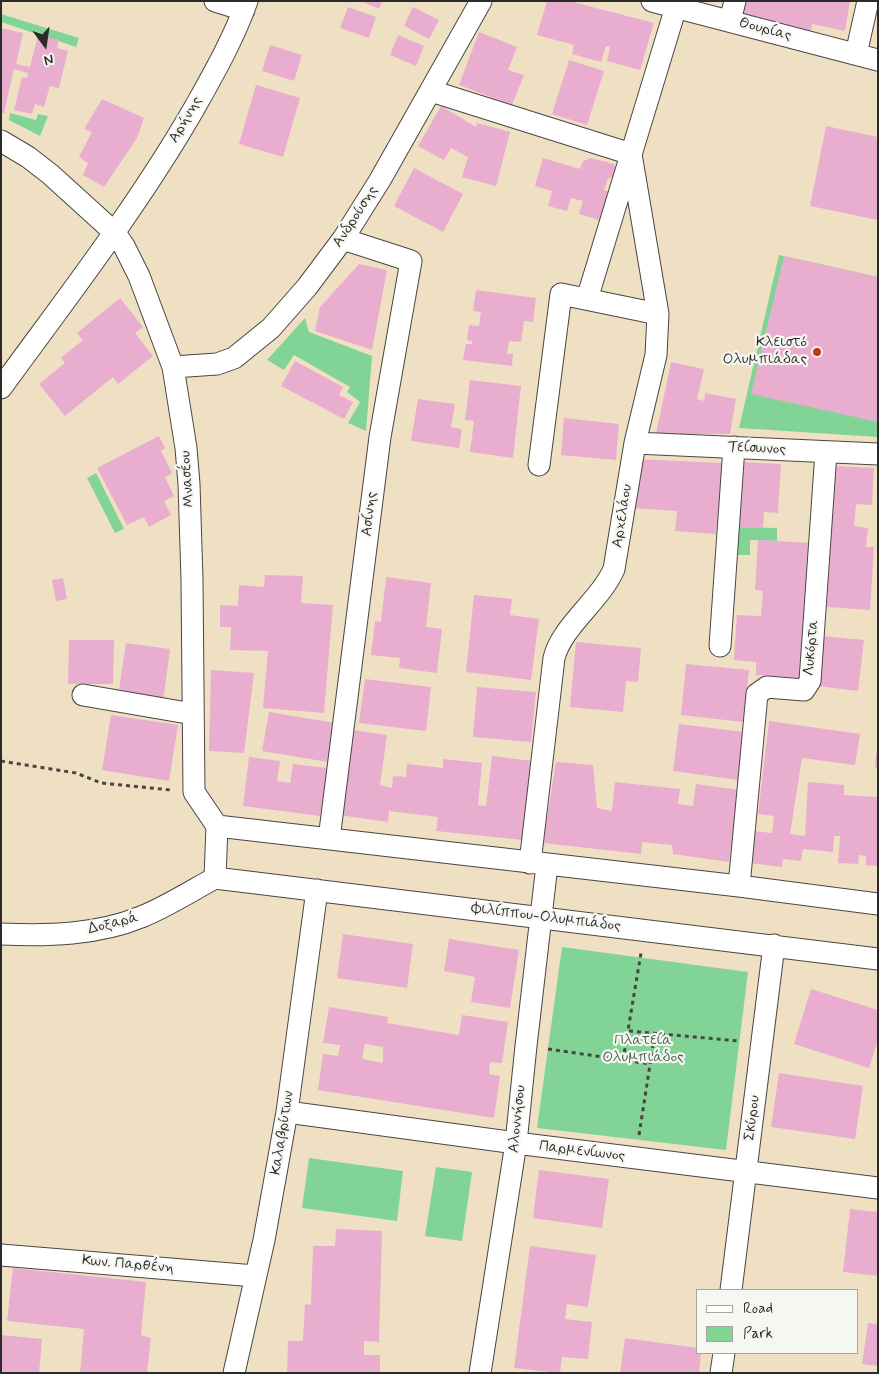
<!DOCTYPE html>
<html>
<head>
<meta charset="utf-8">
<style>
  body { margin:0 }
  #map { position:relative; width:879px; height:1374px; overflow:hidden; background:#f0e0c3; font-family:Mynerve,sans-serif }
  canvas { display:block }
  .frame { position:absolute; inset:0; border:2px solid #2b2b2b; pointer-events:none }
  .legend { position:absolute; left:696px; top:1289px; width:162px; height:65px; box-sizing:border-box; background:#f6f6f2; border:1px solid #a5a5a2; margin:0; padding:6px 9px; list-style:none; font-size:15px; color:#2b2b2b }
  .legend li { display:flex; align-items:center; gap:10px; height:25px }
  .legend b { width:25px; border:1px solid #a5a5a2 }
  .north { position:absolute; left:20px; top:20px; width:50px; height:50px; -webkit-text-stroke:4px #f6f6f2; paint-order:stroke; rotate:166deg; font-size:14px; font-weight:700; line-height:20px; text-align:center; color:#2b2b2b }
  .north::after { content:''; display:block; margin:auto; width:18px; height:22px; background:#2b2b2b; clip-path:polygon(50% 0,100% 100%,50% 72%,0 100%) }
</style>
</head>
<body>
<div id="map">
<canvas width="879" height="1374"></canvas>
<div class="frame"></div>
<ul class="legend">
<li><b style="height:6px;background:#fff"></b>Road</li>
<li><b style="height:14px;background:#82d496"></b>Park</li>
</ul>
<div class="north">N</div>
</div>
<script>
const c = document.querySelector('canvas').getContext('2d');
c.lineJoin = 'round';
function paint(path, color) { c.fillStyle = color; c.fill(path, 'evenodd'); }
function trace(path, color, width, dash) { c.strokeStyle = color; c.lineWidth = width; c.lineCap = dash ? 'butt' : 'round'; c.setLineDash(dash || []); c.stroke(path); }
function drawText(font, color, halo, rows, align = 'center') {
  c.font = font + ' Mynerve,sans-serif'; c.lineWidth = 4.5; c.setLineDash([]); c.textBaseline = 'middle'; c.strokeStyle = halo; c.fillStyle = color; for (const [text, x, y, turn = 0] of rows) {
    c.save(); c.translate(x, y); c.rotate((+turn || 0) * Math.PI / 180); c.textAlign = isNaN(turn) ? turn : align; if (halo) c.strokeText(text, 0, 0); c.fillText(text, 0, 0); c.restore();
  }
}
const green = new Path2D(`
  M 1,14 L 79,38 L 76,47 L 1,22 Z
  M 10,113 L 36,120 L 38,114 L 48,116 L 40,136 L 9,120 Z
  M 779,255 L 878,277 L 878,437 L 739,428 Z
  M 305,318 L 309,332 L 372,356 L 366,431 L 348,423 L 360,402 L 347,392 L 350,387 L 294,355 L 284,370 L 267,360 Z
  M 96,473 L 124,529 L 115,533 L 87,478 Z
  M 738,527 L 777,528 L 777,541 L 750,540 L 750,555 L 737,555 Z
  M 562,947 L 748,972 L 726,1150 L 537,1128 Z
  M 309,1158 L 403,1171 L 397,1221 L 302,1208 Z
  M 436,1167 L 472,1172 L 462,1241 L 425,1236 Z`);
const building = new Path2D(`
  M 361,1 L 382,1 L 379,9 Z
  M 547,1 L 569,1 L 654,23 L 640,70 L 607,61 L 610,47 L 606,46 L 601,62 L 572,54 L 574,45 L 537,35 Z
  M 744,1 L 850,1 L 845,31 L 812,24 L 811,31 L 741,14 Z
  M 348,7 L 376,17 L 369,38 L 340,28 Z
  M 413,7 L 439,20 L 429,39 L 404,26 Z
  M 1,28 L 23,33 L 16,64 L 30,67 L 38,35 L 59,40 L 57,48 L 68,51 L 59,88 L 50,86 L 44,107 L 35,104 L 32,114 L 14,110 L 22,77 L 27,78 L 28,73 L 14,69 L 4,113 L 1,113 Z
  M 479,32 L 517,47 L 508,70 L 524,75 L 512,105 L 459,85 Z
  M 398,35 L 424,46 L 416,66 L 390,55 Z
  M 270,45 L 302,55 L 294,81 L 262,71 Z
  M 569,60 L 604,71 L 587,125 L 552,114 Z
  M 256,85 L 300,98 L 283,157 L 239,144 Z
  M 102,99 L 144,118 L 137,138 L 104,187 L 83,175 L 88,163 L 79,157 L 92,132 L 84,129 Z
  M 441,106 L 476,127 L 477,123 L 510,132 L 496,186 L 462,177 L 468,157 L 451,148 L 444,160 L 418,146 Z
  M 826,126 L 878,137 L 878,220 L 810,206 Z
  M 543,158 L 580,169 L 583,161 L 591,158 L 614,164 L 617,175 L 608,179 L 604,190 L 610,192 L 602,221 L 579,214 L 583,201 L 571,198 L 567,211 L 548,206 L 552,191 L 535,186 Z
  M 414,168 L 463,194 L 443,232 L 394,206 Z
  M 784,256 L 878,277 L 878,422 L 751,394 Z
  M 359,264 L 387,270 L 372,350 L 315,331 L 320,307 Z
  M 476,290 L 536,298 L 533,322 L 524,321 L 521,342 L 509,341 L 507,354 L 513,354 L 512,366 L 463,360 L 466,344 L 472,344 L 472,341 L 467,340 L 469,325 L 479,326 L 481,312 L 473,311 Z
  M 120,298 L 143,327 L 135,333 L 153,356 L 118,384 L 113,377 L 65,416 L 39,384 L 65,363 L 61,358 L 83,340 L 77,333 Z
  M 295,361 L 343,387 L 339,395 L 353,402 L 344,419 L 281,386 Z
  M 671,362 L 704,369 L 697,399 L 704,401 L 705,393 L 736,399 L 730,434 L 656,434 Z
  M 470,380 L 521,386 L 513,458 L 470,452 L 474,421 L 465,420 Z
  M 418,399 L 455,404 L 451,427 L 462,429 L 459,448 L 411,441 Z
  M 564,418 L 619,424 L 616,460 L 561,455 Z
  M 159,436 L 165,448 L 161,451 L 172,473 L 165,477 L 174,496 L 164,501 L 171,515 L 149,527 L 144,517 L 127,525 L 97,468 Z
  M 636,459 L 724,463 L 722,513 L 718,513 L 716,534 L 675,531 L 677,511 L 633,508 Z
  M 741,462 L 781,464 L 778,513 L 764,512 L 763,528 L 738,527 Z
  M 834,466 L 874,468 L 872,505 L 856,504 L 854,526 L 868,528 L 866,547 L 874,547 L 870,610 L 827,607 Z
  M 758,540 L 810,543 L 801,678 L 756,675 L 756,662 L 734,660 L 737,615 L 761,616 L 763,591 L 755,590 Z
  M 265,575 L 303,576 L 301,603 L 333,605 L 324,713 L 263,708 L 268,651 L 230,650 L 231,627 L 220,627 L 220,605 L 238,606 L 239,585 L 264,587 Z
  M 386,577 L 431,583 L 426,627 L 442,629 L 437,673 L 399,668 L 400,658 L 371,655 L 375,621 L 381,622 Z
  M 63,578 L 67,599 L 56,601 L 52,580 Z
  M 474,595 L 512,599 L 510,615 L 539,619 L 531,680 L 466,672 Z
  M 822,636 L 864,640 L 858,691 L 817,686 Z
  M 69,640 L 114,640 L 113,684 L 68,684 Z
  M 576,642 L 641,648 L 638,682 L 626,681 L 623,712 L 570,707 Z
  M 126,643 L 170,649 L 163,703 L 118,697 Z
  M 686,664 L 749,670 L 743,722 L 681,715 Z
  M 211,670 L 254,673 L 244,753 L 209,751 Z
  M 365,679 L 431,687 L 426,731 L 359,723 Z
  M 477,687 L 536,692 L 531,742 L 473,737 Z
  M 269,712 L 335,723 L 328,762 L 262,751 Z
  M 111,715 L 178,725 L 169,781 L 102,770 Z
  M 769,721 L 860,734 L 855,765 L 802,758 L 790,834 L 805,836 L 808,782 L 844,785 L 844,795 L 878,797 L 878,866 L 866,865 L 866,856 L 859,855 L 858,864 L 838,863 L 840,836 L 834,836 L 833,852 L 803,849 L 801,861 L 783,859 L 782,867 L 750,863 L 754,831 L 772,833 L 774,816 L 758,814 Z
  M 679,724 L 744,732 L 738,780 L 673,771 Z
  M 352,730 L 387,735 L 380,785 L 392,788 L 393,776 L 406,777 L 407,764 L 443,768 L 443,759 L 482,763 L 478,805 L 486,806 L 492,756 L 532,761 L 523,840 L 436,831 L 438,817 L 389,811 L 388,822 L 339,815 Z
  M 876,753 L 878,753 L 878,768 L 875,768 Z
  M 249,757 L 280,761 L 277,781 L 290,783 L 293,764 L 327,768 L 320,816 L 243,806 Z
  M 556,762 L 593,765 L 597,808 L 612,811 L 615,782 L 680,789 L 678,804 L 693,806 L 696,784 L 739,790 L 729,862 L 673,854 L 672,845 L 642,842 L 641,854 L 543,843 Z
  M 343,934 L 413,944 L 407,988 L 337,978 Z
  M 449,939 L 519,950 L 510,1008 L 471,1002 L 475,977 L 444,971 Z
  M 811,989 L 878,1010 L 878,1040 L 869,1068 L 794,1044 Z
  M 329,1007 L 388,1017 L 387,1023 L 459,1035 L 462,1015 L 508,1022 L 502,1063 L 490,1062 L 489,1074 L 500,1076 L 494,1118 L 318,1090 L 323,1054 L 338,1056 L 340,1045 L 323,1043 ZM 365,1044 L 383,1047 L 383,1063 L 362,1059 Z
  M 779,1073 L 863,1086 L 855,1139 L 771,1127 Z
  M 539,1170 L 609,1179 L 602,1228 L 533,1218 Z
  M 850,1209 L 878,1212 L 878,1276 L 843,1272 Z
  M 336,1229 L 382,1231 L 379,1342 L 364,1341 L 364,1355 L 380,1355 L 380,1373 L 287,1373 L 288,1341 L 303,1341 L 305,1304 L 311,1305 L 313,1246 L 335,1246 Z
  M 530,1246 L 596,1255 L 588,1307 L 567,1304 L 565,1319 L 592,1322 L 588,1359 L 562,1357 L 560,1373 L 514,1368 Z
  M 13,1268 L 146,1282 L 141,1335 L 151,1338 L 147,1373 L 80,1373 L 84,1329 L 7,1321 Z
  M 868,1323 L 878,1324 L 878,1366 L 862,1364 Z
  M 1,1335 L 42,1339 L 39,1373 L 1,1373 Z
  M 625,1338 L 698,1348 L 698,1353 L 701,1353 L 699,1373 L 620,1373 Z`);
const path = new Path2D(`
  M 1,761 L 76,773 L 101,783 L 171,790
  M 629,1031 L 739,1041
  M 548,1049 L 651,1064
  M 623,1060 L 641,953
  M 639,1135 L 655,1033`);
const street = new Path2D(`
  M 215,1 L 244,10
  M 652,1 L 878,60
  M 730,21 L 735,1
  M 856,54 L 868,1
  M 431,91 L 631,154 L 658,314 L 656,355 L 635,443 L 614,569 C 600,601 562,626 554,658 L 530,863
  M 1,141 L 28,157 L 50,174 L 115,233 L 124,246 L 139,276 L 173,367 L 186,448 L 189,484 L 192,580 L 194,792 L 217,826 L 215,878
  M 587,299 L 676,7
  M 173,367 L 217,364 L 234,358 L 271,328 L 307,287 L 343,239 L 380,180 L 481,1
  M 1,388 C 68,296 138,206 195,107 C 214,73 234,38 247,1
  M 635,443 L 878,454
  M 539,465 L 561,294 L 658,314
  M 720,646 L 734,447
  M 83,695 L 193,714
  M 217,826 L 739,886 L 878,904
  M 329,839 L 380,437 L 411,261 L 343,239
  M 215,878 L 878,959
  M 739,886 L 757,694 L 767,687 L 804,690 L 810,681 L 826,452
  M 1,934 C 48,936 97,935 141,917 C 166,907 191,891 215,878
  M 287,1112 L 516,1143 L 878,1188
  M 1,1255 L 255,1276
  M 731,1290 L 774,945
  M 234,1373 L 264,1240 L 287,1112 L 317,890
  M 480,1373 L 516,1143 L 526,1046 L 547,865
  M 721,1373 L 724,1353`);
const markers = [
  [817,352,5,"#c8321e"]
];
const streetNames = [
  ["Θουρίας",765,30,15],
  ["Αρήνης",186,120,-60],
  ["Ανδρούσης",356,217,-57],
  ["Τείσωνος",757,449,3],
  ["Μνασέου",188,479,-94],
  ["Ασίνης",370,514,-83],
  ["Αρχελάου",623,516,-81],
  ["Λυκόρτα",812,648,-85],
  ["Φιλίππου-Ολυμπιάδος",546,918,7],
  ["Δοξαρά",113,924,-14],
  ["Σκύρου",753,1118,-83],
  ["Αλοννήσου",518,1119,-84],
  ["Καλαβρύτων",283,1133,-81],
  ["Παρμενίωνος",582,1152,7],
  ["Κων. Παρθένη",128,1265,5]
];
const poiNames = [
  ["Κλειστό",807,343],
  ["Ολυμπιάδας",807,360]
];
const parkNames = [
  ["Πλατεία",643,1041],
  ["Ολυμπιάδος",643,1058]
];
paint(green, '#82d496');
paint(building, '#e9add0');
trace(street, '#494642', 23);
trace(path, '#494642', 3, [4, 4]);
trace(street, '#fff', 21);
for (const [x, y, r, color] of markers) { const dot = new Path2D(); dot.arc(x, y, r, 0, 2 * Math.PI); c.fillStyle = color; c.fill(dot); trace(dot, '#f6f6f2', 2); }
drawText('15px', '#2b2b2b', '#f6f6f2', streetNames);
drawText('15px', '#2b2b2b', '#f6f6f2', poiNames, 'right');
drawText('15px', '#455e4b', '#f6f6f2', parkNames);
</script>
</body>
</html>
